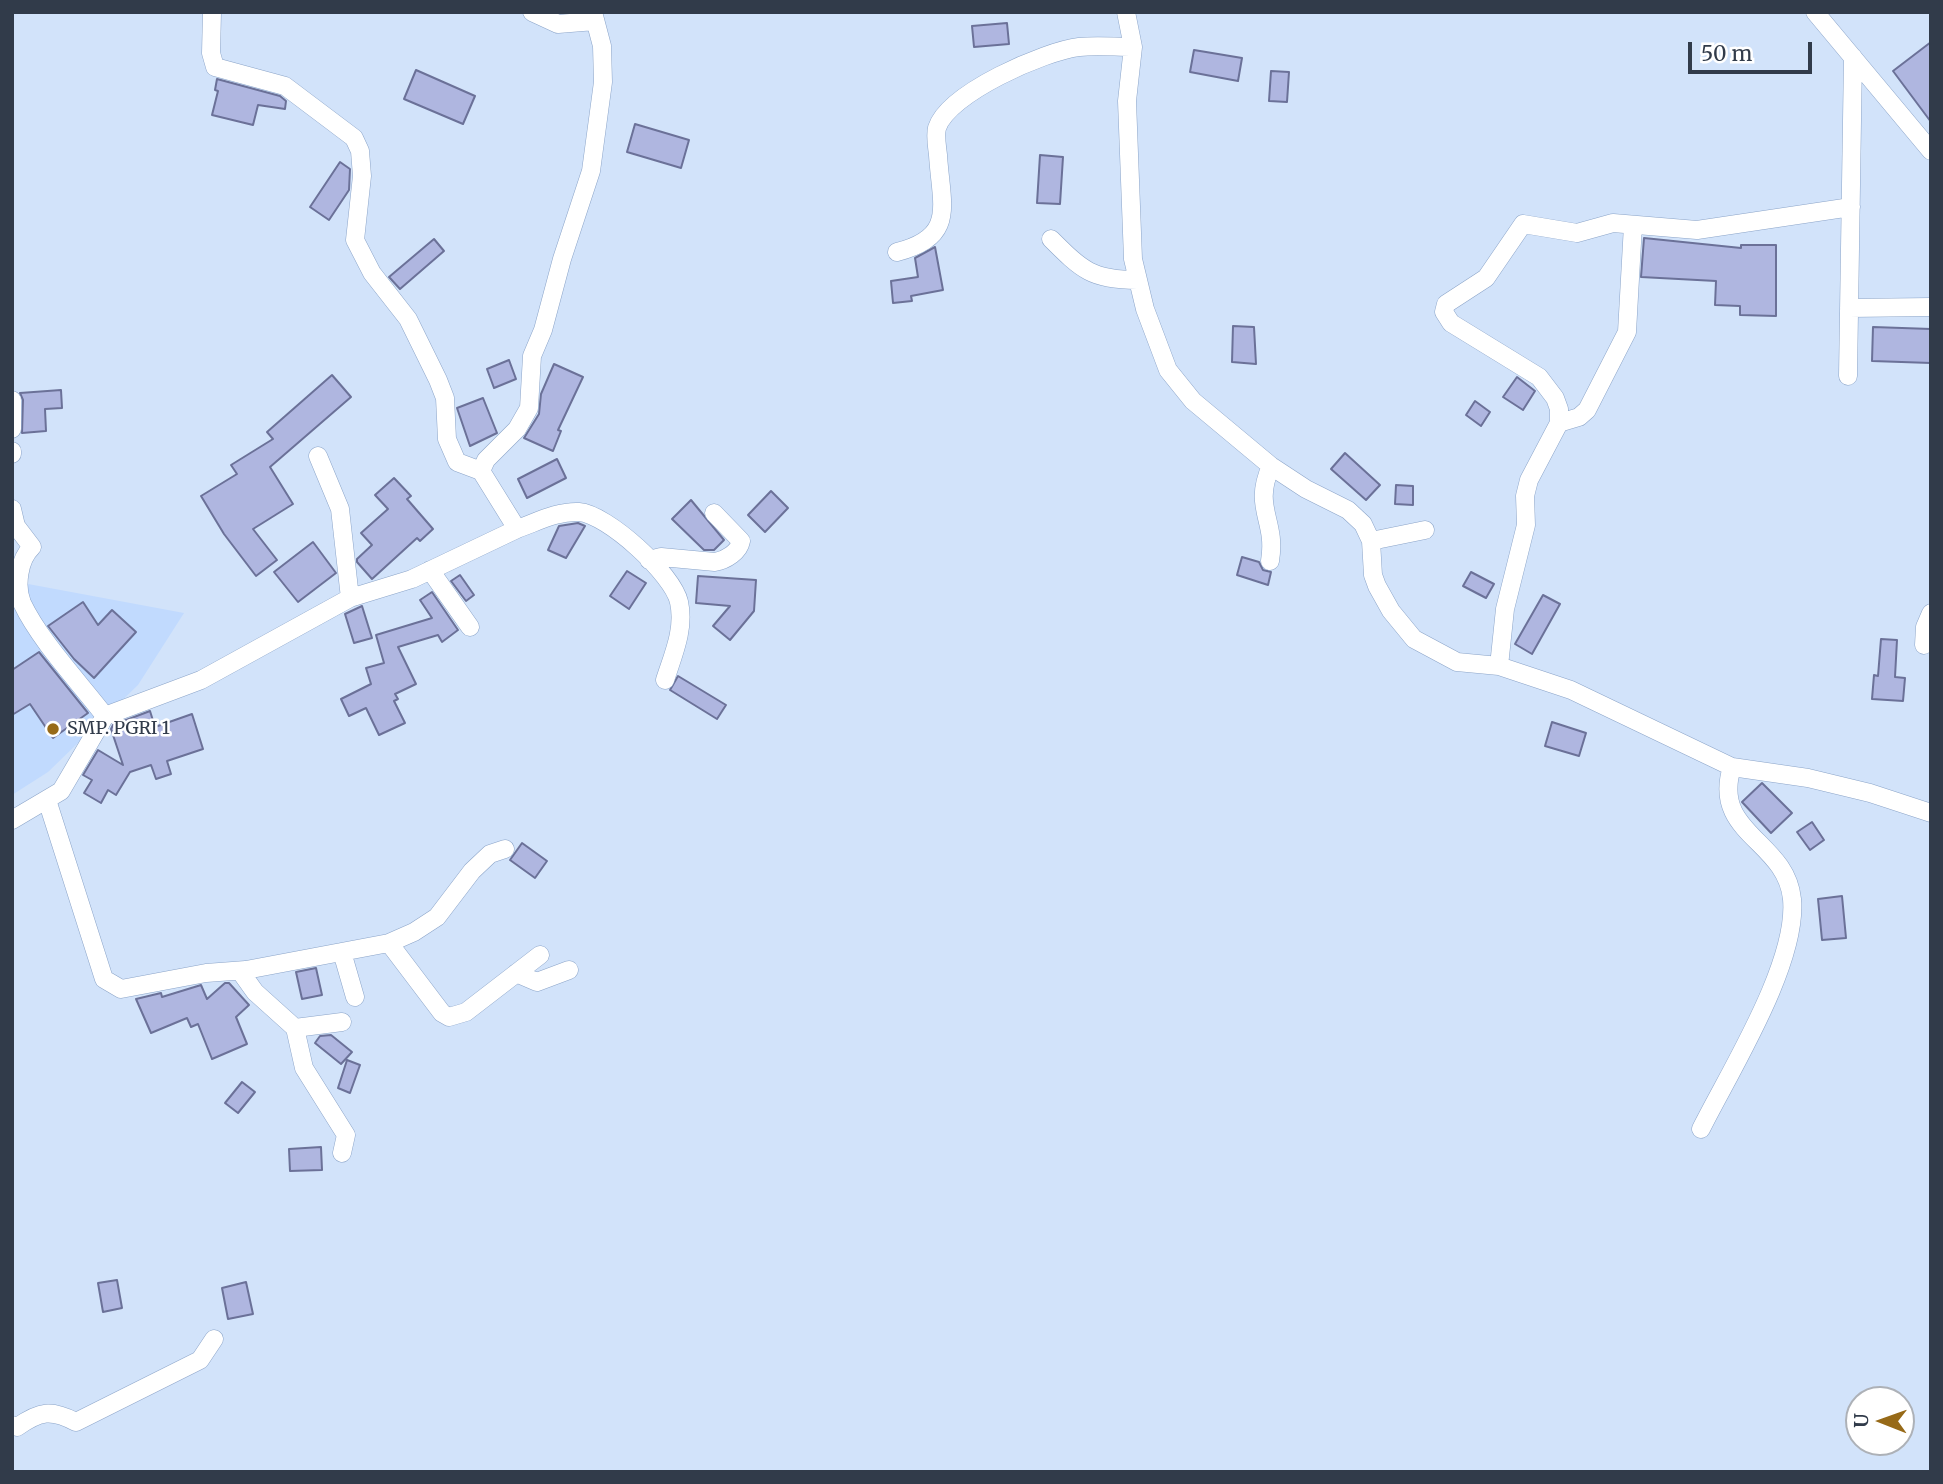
<!DOCTYPE html>
<html>
<head>
<meta charset="utf-8">
<style>
  body { margin:0 }
  #map { position:relative; width:1943px; height:1484px; overflow:hidden; background:#d2e3fa; font-family:Merriweather,serif }
  canvas { display:block }
  .frame { position:absolute; inset:0; border:14px solid #313b4a; pointer-events:none }
  .north { position:absolute; left:1845px; top:1386px; width:70px; height:70px; box-sizing:border-box; background:#fff; border:2px solid #adb1b7; border-radius:50%; rotate:271deg; font-size:19px; font-weight:700; line-height:28px; text-align:center; color:#313b4a }
  .north::after { content:''; display:block; margin:auto; width:24px; height:32px; background:#976a18; clip-path:polygon(50% 0,100% 100%,50% 72%,0 100%) }
  .scale { position:absolute; left:1688px; top:42px; width:124px; height:32px; box-sizing:border-box; border:4px solid #313b4a; border-top:0; padding-left:9px; font-size:21px; line-height:24px; white-space:nowrap; color:#313b4a; -webkit-text-stroke:5px #fff; paint-order:stroke }
</style>
</head>
<body>
<div id="map">
<canvas width="1943" height="1484"></canvas>
<div class="frame"></div>
<div class="north">U</div>
<div class="scale">50 m</div>
</div>
<script>
const c = document.querySelector('canvas').getContext('2d');
c.lineJoin = 'round';
function paint(path, color) { c.fillStyle = color; c.fill(path, 'evenodd'); }
function trace(path, color, width, dash) { c.strokeStyle = color; c.lineWidth = width; c.lineCap = dash ? 'butt' : 'round'; c.setLineDash(dash || []); c.stroke(path); }
function drawText(font, color, halo, rows, align = 'center') {
  c.font = font + ' Merriweather,serif'; c.lineWidth = 5; c.setLineDash([]); c.textBaseline = 'middle'; c.strokeStyle = halo; c.fillStyle = color; for (const [text, x, y, turn = 0] of rows) {
    c.save(); c.translate(x, y); c.rotate((+turn || 0) * Math.PI / 180); c.textAlign = isNaN(turn) ? turn : align; if (halo) c.strokeText(text, 0, 0); c.fillText(text, 0, 0); c.restore();
  }
}
const built = new Path2D(`
  M 12,581 L 184,613 L 138,685 L 48,772 L 12,795 Z`);
const building = new Path2D(`
  M 1007,23 L 1009,44 L 974,47 L 972,26 Z
  M 1931,42 L 1931,122 L 1893,71 Z
  M 1194,50 L 1242,58 L 1238,81 L 1190,72 Z
  M 416,70 L 475,96 L 463,124 L 404,99 Z
  M 1271,71 L 1289,72 L 1287,102 L 1269,101 Z
  M 217,79 L 280,96 L 286,101 L 285,109 L 258,105 L 253,125 L 212,115 L 218,91 L 215,90 Z
  M 635,124 L 689,140 L 681,168 L 627,152 Z
  M 1040,155 L 1063,157 L 1060,204 L 1037,203 Z
  M 340,162 L 350,169 L 349,190 L 329,220 L 310,207 Z
  M 1644,238 L 1741,248 L 1741,245 L 1776,245 L 1776,316 L 1740,315 L 1740,306 L 1715,305 L 1716,281 L 1641,277 Z
  M 434,239 L 444,251 L 400,289 L 389,277 Z
  M 935,247 L 943,290 L 911,296 L 912,301 L 893,303 L 891,281 L 918,277 L 915,258 Z
  M 1233,326 L 1254,327 L 1256,364 L 1232,362 Z
  M 1873,327 L 1931,329 L 1931,363 L 1872,361 Z
  M 509,360 L 516,379 L 494,388 L 487,369 Z
  M 554,364 L 583,377 L 558,430 L 561,431 L 553,451 L 524,438 L 539,414 L 541,394 Z
  M 332,375 L 351,397 L 270,467 L 293,504 L 253,529 L 277,560 L 256,576 L 224,534 L 201,496 L 237,474 L 231,465 L 273,439 L 267,432 Z
  M 1517,377 L 1535,391 L 1523,410 L 1503,397 Z
  M 61,390 L 62,408 L 45,409 L 46,431 L 22,433 L 23,400 L 20,393 Z
  M 483,398 L 497,433 L 470,446 L 457,408 Z
  M 1475,401 L 1490,412 L 1481,426 L 1466,415 Z
  M 1345,453 L 1380,485 L 1366,500 L 1331,469 Z
  M 557,459 L 566,478 L 527,498 L 518,479 Z
  M 394,478 L 411,496 L 407,499 L 433,529 L 420,541 L 417,538 L 372,579 L 357,562 L 357,559 L 372,545 L 361,533 L 388,509 L 375,495 Z
  M 1396,485 L 1413,486 L 1413,505 L 1395,504 Z
  M 771,491 L 788,508 L 765,532 L 748,515 Z
  M 691,500 L 724,540 L 714,550 L 704,550 L 672,519 Z
  M 578,523 L 585,526 L 566,558 L 548,550 L 559,526 Z
  M 313,542 L 336,573 L 298,602 L 274,572 Z
  M 1242,557 L 1259,562 L 1263,570 L 1271,572 L 1268,585 L 1237,575 Z
  M 627,571 L 646,583 L 629,609 L 610,596 Z
  M 1471,572 L 1494,584 L 1486,598 L 1463,586 Z
  M 460,575 L 474,595 L 466,601 L 451,581 Z
  M 698,576 L 756,580 L 754,611 L 730,640 L 713,626 L 730,606 L 696,603 Z
  M 432,592 L 458,630 L 442,642 L 438,635 L 398,647 L 416,684 L 395,694 L 398,699 L 394,701 L 405,723 L 379,735 L 366,708 L 349,716 L 341,699 L 371,684 L 366,668 L 384,663 L 376,635 L 432,618 L 420,600 Z
  M 1543,595 L 1560,604 L 1532,654 L 1515,644 Z
  M 83,602 L 98,625 L 112,610 L 136,632 L 94,678 L 74,659 L 48,626 Z
  M 362,606 L 372,638 L 354,643 L 345,614 Z
  M 1881,639 L 1897,640 L 1895,677 L 1905,678 L 1903,701 L 1872,699 L 1874,675 L 1878,676 Z
  M 39,652 L 88,713 L 53,738 L 30,704 L 12,715 L 12,670 Z
  M 678,676 L 726,705 L 717,719 L 670,690 Z
  M 150,711 L 155,727 L 192,714 L 203,749 L 167,761 L 171,774 L 156,779 L 151,765 L 130,772 L 116,795 L 108,790 L 101,803 L 84,793 L 92,780 L 83,775 L 98,750 L 123,765 L 111,729 L 113,725 Z
  M 1552,722 L 1586,733 L 1579,756 L 1545,746 Z
  M 1762,783 L 1792,813 L 1771,833 L 1742,802 Z
  M 1812,822 L 1824,840 L 1810,850 L 1797,832 Z
  M 522,843 L 547,861 L 535,878 L 510,860 Z
  M 1842,896 L 1846,938 L 1822,940 L 1818,899 Z
  M 316,968 L 322,995 L 302,999 L 296,972 Z
  M 225,983 L 229,983 L 249,1005 L 236,1017 L 247,1044 L 212,1059 L 198,1024 L 191,1027 L 187,1018 L 151,1033 L 136,999 L 161,993 L 162,997 L 201,985 L 207,999 Z
  M 331,1035 L 352,1052 L 341,1064 L 315,1043 L 320,1036 Z
  M 347,1060 L 360,1065 L 350,1093 L 338,1088 Z
  M 242,1082 L 255,1092 L 238,1113 L 225,1103 Z
  M 321,1147 L 322,1170 L 290,1171 L 289,1149 Z
  M 117,1280 L 122,1308 L 103,1312 L 98,1283 Z
  M 246,1282 L 253,1314 L 228,1319 L 222,1288 Z`);
const minor = new Path2D(`
  M 212,12 L 211,53 L 215,67 L 285,86 L 354,138 L 360,151 L 362,176 L 355,240 L 372,273 L 408,319 L 438,380 L 445,398 L 447,439 L 457,462 L 481,471
  M 532,12 L 558,24 L 595,21
  M 1126,12 L 1133,47 L 1127,101 L 1133,259 L 1145,309 L 1168,370 L 1193,401 L 1271,466 L 1306,489 L 1348,510 L 1363,524 L 1371,541 L 1373,575 L 1377,586 L 1391,611 L 1414,639 L 1457,662 L 1499,666 L 1571,690 L 1732,767 L 1808,778 L 1870,793 L 1931,813
  M 1815,12 L 1931,151
  M 1051,239 C 1082,270 1092,280 1137,280
  M 897,252 C 957,237 941,205 938,155 C 937,146 935,136 937,128 C 948,93 1045,51 1079,47 C 1097,45 1115,47 1133,47
  M 1849,308 L 1931,307
  M 1848,376 L 1853,57
  M 12,400 L 12,429
  M 1559,423 L 1579,417 L 1587,410 L 1627,332 L 1633,225
  M 12,451 L 12,454
  M 318,456 L 340,509 L 350,598
  M 12,509 L 16,526 L 32,547 C 19,559 15,586 22,603 C 40,641 79,682 105,716
  M 517,529 C 537,522 557,511 579,512 C 607,514 673,574 679,602 C 685,629 673,655 665,680
  M 1371,541 L 1425,530
  M 649,560 L 661,557 L 715,562 C 726,560 739,552 741,541 L 714,513
  M 1270,561 C 1277,519 1252,509 1271,466
  M 430,570 L 470,627
  M 1924,645 L 1925,627 L 1931,613
  M 1499,666 L 1505,609 L 1526,525 L 1525,496 L 1529,480 L 1559,423 L 1559,409 L 1555,398 L 1539,377 L 1451,323 L 1444,312 L 1446,304 L 1486,278 L 1523,224 L 1577,233 L 1613,223 L 1697,230 L 1851,207
  M 47,800 L 104,979 L 121,989 L 206,973 L 246,970 L 389,943 L 414,932 L 437,917 L 472,871 L 490,854 L 505,849
  M 12,820 L 61,791 L 105,716 L 201,680 L 350,598 L 412,579 L 517,529 L 481,471 L 486,460 L 517,429 L 529,408 L 532,356 L 543,330 L 562,259 L 591,171 L 603,82 L 602,46 L 593,12
  M 389,943 L 442,1013 L 449,1017 L 466,1012 L 540,955
  M 342,952 L 355,997
  M 240,971 L 255,992 L 295,1028 L 304,1068 L 346,1135 L 342,1153
  M 516,973 L 537,982 L 569,970
  M 295,1028 L 342,1022
  M 1701,1129 C 1730,1071 1798,963 1792,899 C 1786,840 1711,834 1732,767
  M 12,1425 L 17,1427 C 40,1411 51,1409 76,1422 L 200,1360 L 214,1339`);
const markers = [
  [53,729,7,"#976a18"]
];
const poiNames = [
  ["SMP. PGRI 1",67,729]
];
paint(built, '#c1dafe');
paint(building, '#afb6e0');
trace(building, '#6b7198', 2);
trace(minor, '#8ba4c8', 19);
trace(minor, '#fff', 18);
for (const [x, y, r, color] of markers) { const dot = new Path2D(); dot.arc(x, y, r, 0, 2 * Math.PI); c.fillStyle = color; c.fill(dot); trace(dot, '#fff', 2.5); }
drawText('18px', '#313b4a', '#fff', poiNames, 'left');
</script>
</body>
</html>
